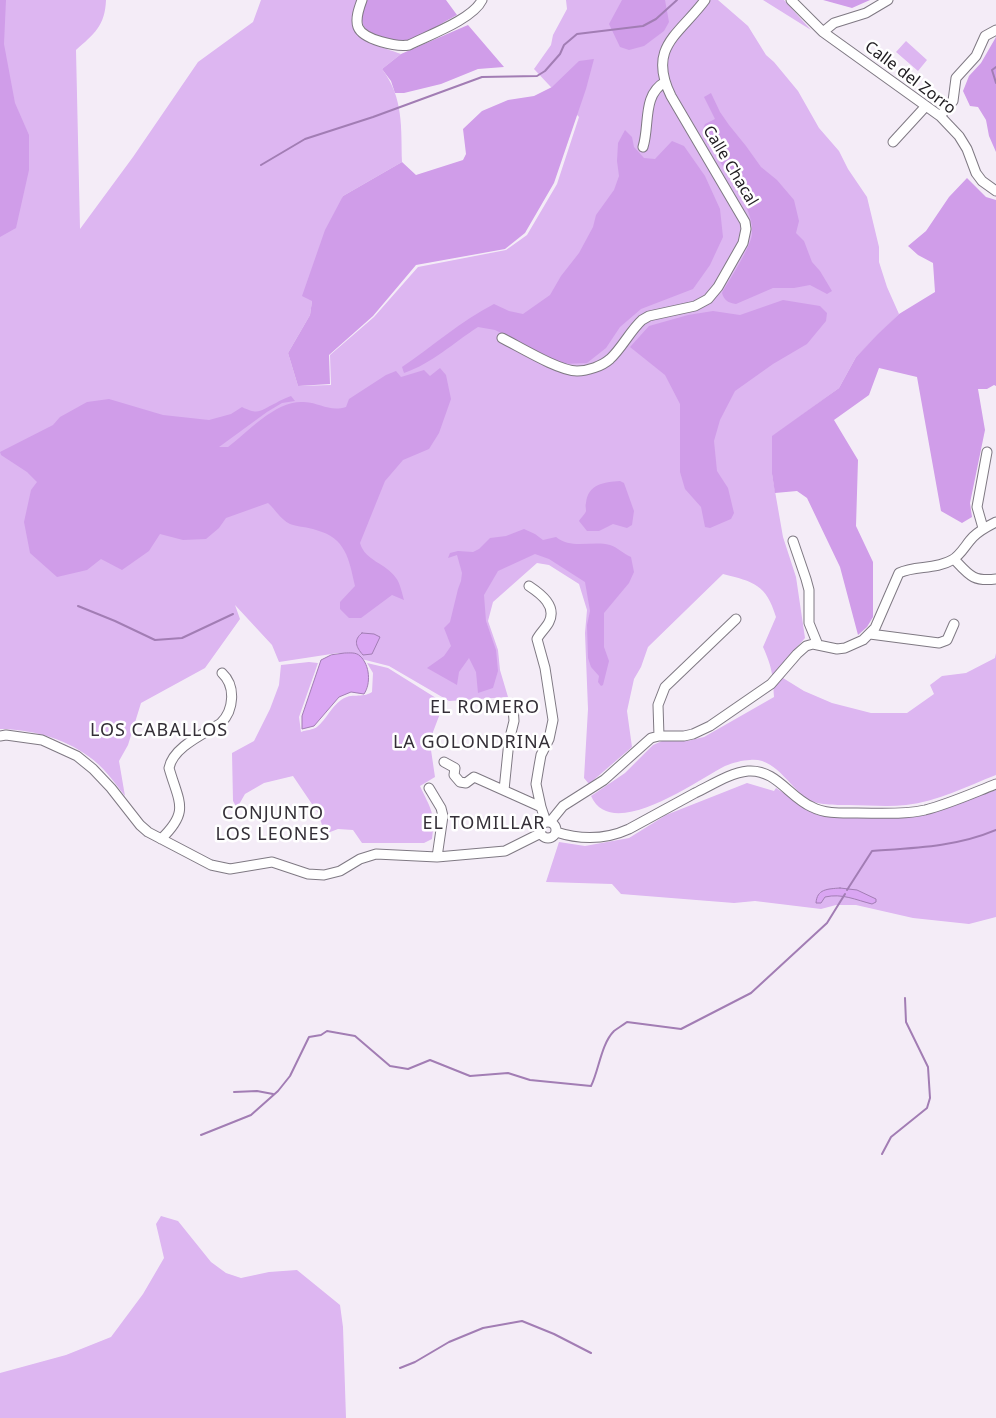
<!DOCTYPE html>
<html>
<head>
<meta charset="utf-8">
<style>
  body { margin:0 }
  canvas { display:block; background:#f4ecf7 }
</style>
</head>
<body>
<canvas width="996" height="1418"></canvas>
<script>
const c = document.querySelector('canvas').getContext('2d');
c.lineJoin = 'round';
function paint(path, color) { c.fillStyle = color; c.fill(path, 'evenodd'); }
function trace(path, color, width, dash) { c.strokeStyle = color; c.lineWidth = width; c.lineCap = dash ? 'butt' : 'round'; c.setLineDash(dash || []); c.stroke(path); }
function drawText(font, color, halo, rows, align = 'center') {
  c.font = font + ' "Noto Sans",sans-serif'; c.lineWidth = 5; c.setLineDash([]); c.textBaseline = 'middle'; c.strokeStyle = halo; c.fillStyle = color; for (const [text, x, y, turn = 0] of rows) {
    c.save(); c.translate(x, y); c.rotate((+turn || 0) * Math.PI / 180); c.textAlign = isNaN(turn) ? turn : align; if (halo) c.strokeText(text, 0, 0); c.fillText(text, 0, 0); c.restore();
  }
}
const green = new Path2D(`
  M 0,0 L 106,0 C 105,26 94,34 76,50 L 80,229 L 133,157 L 198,62 L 253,22 L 261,0 L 357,0 C 342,40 372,43 401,54 L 382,69 C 404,98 401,128 402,162 L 343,196 L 312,301 L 310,315 L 288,353 L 298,386 L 331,385 L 330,355 L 374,317 L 418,267 L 506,250 L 527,235 L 557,184 L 579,117 L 534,69 L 551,45 L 553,35 L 567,9 L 566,0 L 718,0 L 748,26 L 766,55 L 774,62 L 798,91 L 819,128 L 839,151 L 848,169 L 867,197 L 879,247 L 879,262 L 887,287 L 899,314 L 856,357 L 839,388 L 772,437 L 772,474 L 783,537 L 796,577 L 805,638 L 781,665 L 783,678 L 804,691 L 832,703 L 871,713 L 907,713 L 934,694 L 930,685 L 942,676 L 966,673 L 995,658 L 996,653 L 996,775 C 967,786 937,802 906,805 C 887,807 867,805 849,805 C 840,805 819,805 811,801 C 790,790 777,757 750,760 C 743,760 732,763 725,766 C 697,780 612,843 591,796 L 625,773 L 653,745 L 662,741 L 687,741 L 704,737 L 774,697 C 773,675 772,667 763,647 L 776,617 C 766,584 754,582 723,574 L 648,647 L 641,667 L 634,679 L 627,711 L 632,747 L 589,784 L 584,778 L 588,709 L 585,633 L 587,610 L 579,584 L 549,565 L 537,563 L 493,602 L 488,621 L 498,650 L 500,670 L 508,697 L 449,701 L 389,666 L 338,653 L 279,662 L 272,645 L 235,605 L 240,619 L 205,668 L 141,703 L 128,745 L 119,761 L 125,796 C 114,782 103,766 88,756 C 64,738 29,729 0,729 Z
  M 763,0 L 784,0 L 811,30 Z
  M 906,41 L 927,60 L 918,71 L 896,52 Z
  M 309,662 L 318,663 L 299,717 L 301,732 C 306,730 313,730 317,727 C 326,720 331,707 341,700 C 352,692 361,699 372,692 L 373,673 L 367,663 L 388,668 L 444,703 L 433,732 L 431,750 L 435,777 L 420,786 C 430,808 436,813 432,839 L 424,843 L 362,843 L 353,830 L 338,829 L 325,834 L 318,813 L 293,776 L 264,783 L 245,794 L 237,808 L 233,801 L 232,753 L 254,741 L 270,709 L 279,685 L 281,665 Z
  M 747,783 L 774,791 L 776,788 L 817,815 L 917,817 L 996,790 L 996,917 L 969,924 L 913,918 L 856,905 L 836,905 L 821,909 L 755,901 L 734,903 L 621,894 L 612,884 L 546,882 L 559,842 L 585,846 L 629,838 L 666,815 Z
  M 161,1216 L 178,1221 L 211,1262 L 226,1273 L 241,1278 L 269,1272 L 297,1270 L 340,1305 L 343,1327 L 346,1418 L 0,1418 L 0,1373 L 66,1355 L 111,1337 L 143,1294 L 164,1258 L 156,1224 Z`);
const forest = new Path2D(`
  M 0,0 L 6,0 L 4,44 L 15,103 L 29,135 L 29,170 L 16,228 L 0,237 Z
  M 366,0 L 446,0 L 457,15 C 443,22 415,41 401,42 C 391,42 381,37 372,33 C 357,26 362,13 366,0 Z
  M 622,0 L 665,0 L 669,22 L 664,31 L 644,46 L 629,50 L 620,47 L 609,24 Z
  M 823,0 L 870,0 L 852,8 Z
  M 468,25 L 504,67 L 478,69 L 441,84 L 404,93 L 395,93 L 391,81 L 382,69 L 401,54 Z
  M 996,37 L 996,152 L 989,136 L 986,120 L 978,107 L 970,106 L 963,91 L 969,76 L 981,63 Z
  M 594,59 L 586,89 L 554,183 L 525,233 L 505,249 L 416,265 L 373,316 L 329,355 L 330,384 L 298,386 L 288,353 L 310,315 L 312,301 L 302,296 L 325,230 L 343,196 L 402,162 L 416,175 L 463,160 L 466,154 L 463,129 L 482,111 L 508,100 L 534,96 L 552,87 L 579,61 Z
  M 711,93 L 720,112 L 729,125 L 746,146 L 761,167 L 777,180 L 794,200 L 799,221 L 796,233 L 804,241 L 812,262 L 820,271 L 832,291 L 827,294 L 810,285 L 794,288 L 773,288 L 736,304 C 728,303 724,300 722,293 C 729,280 752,246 752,233 C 753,222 748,211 744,202 L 702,131 L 705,124 L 715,119 L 704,97 Z
  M 625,130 L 632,137 L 634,147 L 644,158 L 655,159 L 672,141 L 684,146 L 705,176 L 720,209 L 723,237 L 710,265 L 693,289 L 641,309 L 620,327 L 606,348 L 587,363 L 563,364 L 495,330 L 478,327 C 453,343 433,363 404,373 L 402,367 C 433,346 461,321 494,304 L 509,311 L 523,314 L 550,295 L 561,276 L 579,253 L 593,227 L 596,215 L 614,190 L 619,176 L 617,161 L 618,143 Z
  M 967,178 L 986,197 L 996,200 L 996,386 L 994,385 L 987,389 L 978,389 L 985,430 L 970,503 L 972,517 L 962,523 L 941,511 L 917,377 L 879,368 L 869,395 L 834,420 L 858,460 L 856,526 L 873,562 L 873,617 L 867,627 L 858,635 L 840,567 L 807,498 L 797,491 L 775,493 L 772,474 L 772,436 L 839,388 L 856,357 L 878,334 L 899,314 L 935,292 L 933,263 L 918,255 L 908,246 L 926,231 L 949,197 Z
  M 783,300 L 820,306 L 827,313 L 826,321 L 807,344 L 773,364 L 735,391 L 720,420 L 714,441 L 717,471 L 728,488 L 734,513 L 731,519 L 710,528 L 705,527 L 701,507 L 685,489 L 680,472 L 680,404 L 665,375 L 630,347 L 649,326 L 688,315 L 713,311 L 740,315 Z
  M 440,368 L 446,375 L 451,399 L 439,433 L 429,449 L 403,460 L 385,481 L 360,543 C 365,561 386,563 396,578 C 400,583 402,593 404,600 L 392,595 L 361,618 L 349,618 L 340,609 L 340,602 L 355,586 C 349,559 346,538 316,530 C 308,527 298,527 290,524 C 280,519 276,510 268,503 L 226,518 L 219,528 L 206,539 L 183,540 L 160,534 L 149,551 L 122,570 L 101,559 L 87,570 L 57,577 L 30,553 L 24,522 L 31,490 L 37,482 L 27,472 L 1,455 L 0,452 L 53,425 L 60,417 L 87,402 L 109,399 L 163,415 L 209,420 L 231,414 L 242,407 C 260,416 260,410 276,403 C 280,400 286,398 291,396 L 295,401 L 282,403 L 267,412 L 219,447 L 228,447 C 249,431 276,400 304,402 C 321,403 329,412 346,407 L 349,399 L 386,375 L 396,371 L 401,377 L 424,370 L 430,376 Z
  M 620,481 L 624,483 L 634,511 L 632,525 L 627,528 L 613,524 L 599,531 L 587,531 L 579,521 C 581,518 585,514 586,511 C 586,508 585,505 586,503 C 588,484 604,482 620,481 Z
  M 524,529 L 535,534 L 543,540 L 556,537 C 572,550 592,540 610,545 C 617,547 624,554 631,557 L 634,572 L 629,583 L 604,613 L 604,647 L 609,661 L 603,685 L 601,686 L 598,682 L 599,676 L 591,667 L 588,658 L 587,625 L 590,611 L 585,582 L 549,559 L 535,554 L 498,571 L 484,595 L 486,621 L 496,650 L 498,671 L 493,688 L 478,693 L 476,672 L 469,658 L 459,672 L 457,685 L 427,668 L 444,656 L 451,646 L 444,628 L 450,622 L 458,589 L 461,581 L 462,573 L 457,555 L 448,558 L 450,553 L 458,551 L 473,552 L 479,549 L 490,538 L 506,536 Z`);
const water = new Path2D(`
  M 362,633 L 374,634 L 380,637 L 372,654 L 363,655 C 356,647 353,640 362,633 Z
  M 345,653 C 350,653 356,652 360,656 C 370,665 371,684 364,694 L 351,692 L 339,697 L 314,726 L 302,729 L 302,716 L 321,660 L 331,655 Z
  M 840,888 L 857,890 L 876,899 L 876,902 L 872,904 C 856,900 842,893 825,897 L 821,903 L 816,903 C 817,889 827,889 840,888 Z`);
const stream = new Path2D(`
  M 996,67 L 992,70 L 996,83
  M 261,165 L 305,139 L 373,117 L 482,77 L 537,76 L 545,71 L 560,54 L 564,45 L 577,34 L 643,26 L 656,19 L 677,0
  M 78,606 L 115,621 L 155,640 L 182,638 L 233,614
  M 847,890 L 872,851 C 915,848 956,847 996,830
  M 234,1092 L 257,1091 L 273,1094
  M 201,1135 L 251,1115 L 278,1091 L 290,1076 L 309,1037 L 321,1035 L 327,1031 L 355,1036 L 390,1066 L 408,1069 L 430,1060 L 470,1076 L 508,1073 L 530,1080 L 591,1086 C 599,1070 601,1044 614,1031 C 618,1028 623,1025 627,1022 L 681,1029 L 751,993 L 827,923 L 845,894
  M 882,1154 L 891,1137 L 927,1108 L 930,1098 L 928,1067 L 906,1022 L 905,998
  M 400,1368 L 415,1362 L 449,1342 L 483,1328 L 522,1321 L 554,1334 L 591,1353`);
const minor = new Path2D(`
  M 362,0 C 359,8 355,19 358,27 C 363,40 397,47 409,45 C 429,35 473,19 482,0
  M 791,0 L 823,32 L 940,116 L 959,136 L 967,149 L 976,173 L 982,181 L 996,191
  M 823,32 L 834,23 L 866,13 L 888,0
  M 940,116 L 953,101 L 956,78 L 976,56 L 985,36 L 996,30
  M 893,142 L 926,106
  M 643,147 C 650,125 642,95 665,82
  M 502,338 C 520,347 559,371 577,371 C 588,371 602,366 610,359 C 622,348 630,331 642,320 L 649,316 L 695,306 L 708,299 L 718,287 L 743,243 L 746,229 L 745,222 L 671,96 C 647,47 679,35 705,0
  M 983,528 L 977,507 L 987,452
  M 793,541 L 806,579 L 809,590 L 809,623 L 818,645
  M 954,559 C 969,575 973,582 996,579
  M 529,586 C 541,594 557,606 549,622 C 546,628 540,633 537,639 L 545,668 L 553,720 L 549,739 L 541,755 L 539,766 L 536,784 L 541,807
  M 870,634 L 939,643 L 947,640 L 954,624
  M 0,736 L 6,735 L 42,740 L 77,756 L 93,769 L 111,788 L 140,825 L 148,832 L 211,865 L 230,869 L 272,862 L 308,874 L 324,875 L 340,871 L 360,859 L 376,854 L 437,857 L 505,851 L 541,833
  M 659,736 L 658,705 L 665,687 L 736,619
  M 444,762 L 455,768 L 454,775 L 460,782 L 466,783 L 474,777 L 541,807 L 546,822
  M 429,788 L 441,808 L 443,816 L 437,857
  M 504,790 L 509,741 L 514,721 L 513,707
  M540 830a8 8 0 1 1 16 0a8 8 0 1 1-16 0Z
  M 550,822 L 563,806 L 604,780 L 651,738 L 659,736 L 684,736 L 693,734 L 710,726 L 771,684 L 797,654 L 806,646 L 813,644 L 837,649 L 845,648 L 863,640 L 875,628 L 899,573 C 915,565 935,570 952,560 C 961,555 966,544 973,537 C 980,530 988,526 996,522
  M 556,832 C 581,840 605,840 629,829 C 651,817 673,805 695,793 C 712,785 729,773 748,771 C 776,769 789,797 812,807 C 825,814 842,813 857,813 C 879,813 902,815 925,810 C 949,804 973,793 996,784
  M 161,839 C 190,811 179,803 169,768 C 173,747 204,734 221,723 C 234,710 236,686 222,673`);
const streetNames = [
  ["Calle del Zorro",910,78,37],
  ["Calle Chacal",730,166,59]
];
const neighbourhoodNames = [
  ["EL ROMERO",485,708],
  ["LOS CABALLOS",159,731],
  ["LA GOLONDRINA",472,743],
  ["CONJUNTO",273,814],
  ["LOS LEONES",273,835],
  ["EL TOMILLAR",484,824]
];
paint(green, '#ddb6f1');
paint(forest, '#d09de9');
paint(water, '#daa6f3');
trace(water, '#a27db4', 1);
trace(stream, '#a27db4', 2);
trace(minor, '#7f7983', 11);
trace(minor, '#fff', 9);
drawText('16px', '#1f1c20', '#fff', streetNames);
c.letterSpacing = '1px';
drawText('18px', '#342f37', '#fff', neighbourhoodNames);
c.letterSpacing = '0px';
</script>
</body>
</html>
